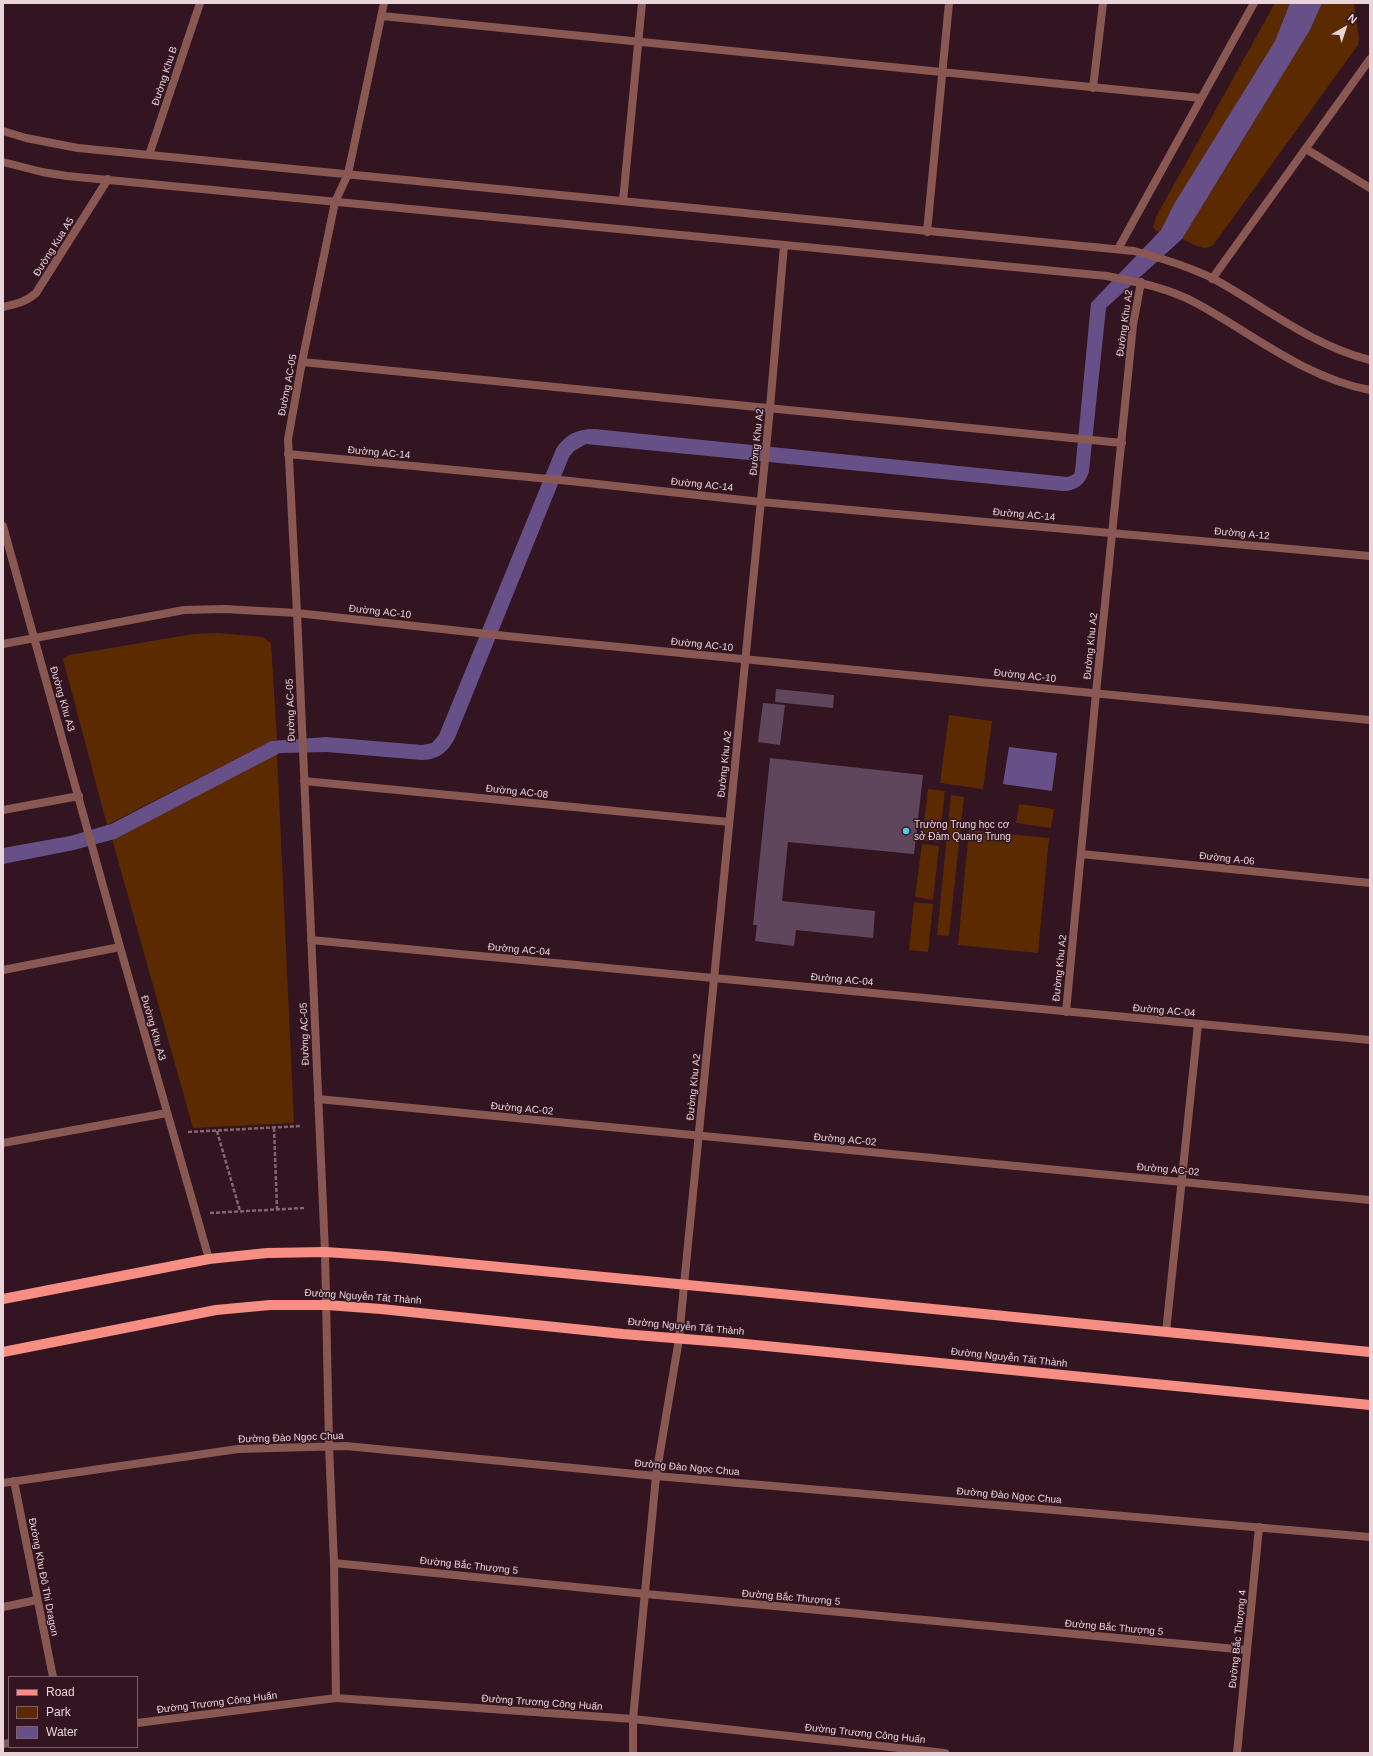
<!DOCTYPE html>
<html>
<head>
<meta charset="utf-8">
<style>
  body { margin:0 }
  #map { position:relative; width:1373px; height:1756px; overflow:hidden; background:#321520; font-family:Helvetica,sans-serif }
  canvas { display:block }
  .frame { position:absolute; inset:0; border:4px solid #e9d4da; pointer-events:none }
  .legend { position:absolute; left:8px; top:1676px; width:130px; height:72px; box-sizing:border-box; background:#321520; border:1px solid #7b616a; margin:0; padding:5px 7px; list-style:none; font-size:12px; color:#e9d4da }
  .legend li { display:flex; align-items:center; gap:8px; height:20px }
  .legend b { width:20px; border:1px solid #7b616a }
  .north { position:absolute; left:1325px; top:8px; width:40px; height:40px; -webkit-text-stroke:3px #321520; paint-order:stroke; rotate:39deg; font-size:11px; font-weight:700; line-height:16px; text-align:center; color:#e9d4da }
  .north::after { content:''; display:block; margin:auto; width:14px; height:18px; background:#e9d4da; clip-path:polygon(50% 0,100% 100%,50% 72%,0 100%) }
</style>
</head>
<body>
<div id="map">
<canvas width="1373" height="1756"></canvas>
<div class="frame"></div>
<ul class="legend">
<li><b style="height:5px;background:#f68e84"></b>Road</li>
<li><b style="height:11px;background:#5c2a00"></b>Park</li>
<li><b style="height:11px;background:#675087"></b>Water</li>
</ul>
<div class="north">N</div>
</div>
<script>
const c = document.querySelector('canvas').getContext('2d');
c.lineJoin = 'round';
function paint(path, color) { c.fillStyle = color; c.fill(path, 'evenodd'); }
function trace(path, color, width, dash) { c.strokeStyle = color; c.lineWidth = width; c.lineCap = dash ? 'butt' : 'round'; c.setLineDash(dash || []); c.stroke(path); }
function drawText(font, color, halo, rows, align = 'center') {
  c.font = font + ' Helvetica,sans-serif'; c.lineWidth = 3; c.setLineDash([]); c.textBaseline = 'middle'; c.strokeStyle = halo; c.fillStyle = color; for (const [text, x, y, turn = 0] of rows) {
    c.save(); c.translate(x, y); c.rotate((+turn || 0) * Math.PI / 180); c.textAlign = isNaN(turn) ? turn : align; if (halo) c.strokeText(text, 0, 0); c.fillText(text, 0, 0); c.restore();
  }
}
const green = new Path2D(`
  M 1275,3 L 1290,3 L 1275,41 L 1174,204 L 1161,230 L 1159,232 L 1156,231 L 1153,227 L 1156,217 Z
  M 1322,3 L 1354,3 L 1359,39 L 1358,45 L 1214,244 C 1205,253 1192,243 1182,239 L 1310,30 Z
  M 218,633 L 263,637 L 271,643 L 277,740 L 271,741 L 107,825 L 63,659 L 69,655 L 193,634 Z
  M 949,715 L 992,721 L 983,789 L 940,783 Z
  M 277,754 L 294,1123 L 193,1128 L 112,839 Z
  M 928,789 L 945,791 L 939,842 L 922,840 Z
  M 951,795 L 964,797 L 949,936 L 937,935 Z
  M 1019,804 L 1054,809 L 1051,828 L 1016,823 Z
  M 969,830 L 1049,838 L 1038,953 L 958,945 Z
  M 922,844 L 939,846 L 933,900 L 915,897 Z
  M 914,902 L 933,904 L 928,952 L 909,950 Z`);
const water = new Path2D(`
  M 1290,3 L 1322,3 L 1310,30 L 1182,239 L 1106,308 L 1089,471 C 1086,484 1076,491 1063,491 L 586,444 L 574,451 L 569,457 L 455,738 C 447,753 439,759 422,760 L 327,752 L 280,753 L 115,839 L 74,850 L 3,864 L 3,848 L 70,836 L 111,824 L 271,741 L 326,737 L 422,745 L 432,743 L 439,735 L 556,449 C 565,435 576,429 594,429 L 1068,477 L 1074,474 L 1075,471 L 1091,303 L 1161,230 L 1174,204 L 1275,41 Z
  M 1009,747 L 1057,753 L 1052,791 L 1003,784 Z`);
const building = new Path2D(`
  M 776,689 L 834,695 L 833,708 L 775,702 Z
  M 763,703 L 785,705 L 780,745 L 758,742 Z
  M 770,758 L 923,775 L 914,854 L 788,842 L 782,901 L 875,911 L 873,938 L 796,930 L 794,946 L 755,941 L 757,925 L 753,925 Z`);
const path = new Path2D(`
  M 274,1128 L 277,1209
  M 217,1131 L 240,1211
  M 188,1132 L 301,1126
  M 210,1213 L 304,1208`);
const street = new Path2D(`
  M 382,16 L 1201,98
  M 1093,88 L 1103,3
  M 3,131 L 26,138 L 78,148 L 1134,251 C 1161,258 1188,266 1214,279 C 1265,307 1313,346 1370,360
  M 1306,149 L 1370,188
  M 149,155 L 200,3
  M 3,162 L 42,172 L 67,176 L 1107,276 C 1138,282 1168,288 1196,303 C 1253,334 1305,378 1370,390
  M 623,201 L 642,3
  M 927,232 L 949,3
  M 1118,249 L 1254,3
  M 1212,279 L 1370,59
  M 3,307 C 16,304 26,302 36,293 L 108,179
  M 302,362 L 1122,443
  M 288,454 L 570,481 L 761,502 L 1370,556
  M 3,526 L 120,947 L 209,1259
  M 3,644 L 184,610 L 225,609 L 297,613 L 506,636 L 1370,720
  M 304,781 L 729,822
  M 3,810 L 79,796
  M 1081,854 L 1370,883
  M 311,940 L 1370,1040
  M 3,970 L 120,947
  M 1066,1012 L 1096,693 L 1133,325 L 1141,282
  M 318,1099 L 1370,1200
  M 3,1143 L 167,1113
  M 1166,1332 L 1198,1024
  M 14,1481 L 53,1677
  M 3,1483 L 238,1449 L 346,1446 L 656,1476 L 1370,1537
  M 334,1563 L 646,1594 L 1247,1650
  M 3,1607 L 37,1600
  M 336,1698 L 334,1563 L 329,1445 L 325,1252 L 297,613 L 288,439 L 302,362 L 335,202 L 348,174 L 384,3
  M 137,1723 L 336,1698 L 633,1719 L 945,1753
  M 3,1744 L 9,1743
  M 633,1753 L 633,1719 L 656,1476 L 679,1339 L 684,1285 L 770,408 L 784,245
  M 1237,1753 L 1259,1527`);
const primary = new Path2D(`
  M 3,1299 L 209,1259 L 267,1253 L 325,1252 L 385,1256 L 740,1290 L 1370,1352
  M 3,1352 L 216,1310 L 270,1305 L 327,1305 L 381,1309 L 623,1334 L 735,1343 L 1370,1405`);
const markers = [
  [906,831,4,"#59c8e5"]
];
const streetNames = [
  ["Đường Khu B",165,76,-72],
  ["Đường Kua A5",54,247,-58],
  ["Đường Khu A2",1125,323,-82],
  ["Đường AC-05",288,385,-79],
  ["Đường Khu A2",757,442,-84],
  ["Đường AC-14",379,453,5],
  ["Đường AC-14",702,485,6],
  ["Đường AC-14",1024,515,5],
  ["Đường A-12",1242,534,5],
  ["Đường AC-10",380,612,6],
  ["Đường AC-10",702,645,6],
  ["Đường Khu A2",1091,646,-84],
  ["Đường AC-10",1025,676,6],
  ["Đường Khu A3",62,699,74],
  ["Đường AC-05",291,710,-92],
  ["Đường Khu A2",725,764,-84],
  ["Đường AC-08",517,792,6],
  ["Đường A-06",1227,859,6],
  ["Đường AC-04",519,950,5],
  ["Đường Khu A2",1060,968,-84],
  ["Đường AC-04",842,980,5],
  ["Đường AC-04",1164,1011,5],
  ["Đường Khu A3",153,1028,74],
  ["Đường AC-05",305,1034,-92],
  ["Đường Khu A2",694,1087,-84],
  ["Đường AC-02",522,1109,5],
  ["Đường AC-02",845,1140,5],
  ["Đường AC-02",1168,1170,5],
  ["Đường Nguyễn Tất Thành",363,1297,4],
  ["Đường Nguyễn Tất Thành",686,1327,5],
  ["Đường Nguyễn Tất Thành",1009,1358,6],
  ["Đường Đào Ngọc Chua",291,1438,-2],
  ["Đường Đào Ngọc Chua",687,1468,5],
  ["Đường Đào Ngọc Chua",1009,1496,5],
  ["Đường Bắc Thượng 5",469,1566,6],
  ["Đường Khu Đô Thi Dragon",43,1577,79],
  ["Đường Bắc Thượng 5",791,1598,5],
  ["Đường Bắc Thượng 5",1114,1628,5],
  ["Đường Bắc Thượng 4",1238,1639,-84],
  ["Đường Trương Công Huấn",217,1703,-7],
  ["Đường Trương Công Huấn",542,1703,4],
  ["Đường Trương Công Huấn",865,1734,6]
];
const poiNames = [
  ["Trường Trung học cơ",914,825],
  ["sở Đàm Quang Trung",914,837]
];
paint(green, '#5c2a00');
paint(water, '#675087');
paint(building, '#60465d');
trace(path, '#816770', 2.5, [4, 2]);
trace(street, '#8a5852', 8);
trace(primary, '#f68e84', 10);
for (const [x, y, r, color] of markers) { const dot = new Path2D(); dot.arc(x, y, r, 0, 2 * Math.PI); c.fillStyle = color; c.fill(dot); trace(dot, '#321520', 1.5); }
drawText('10px', '#e9d4da', '#321520', streetNames);
drawText('10px', '#e9d4da', '#321520', poiNames, 'left');
</script>
</body>
</html>
